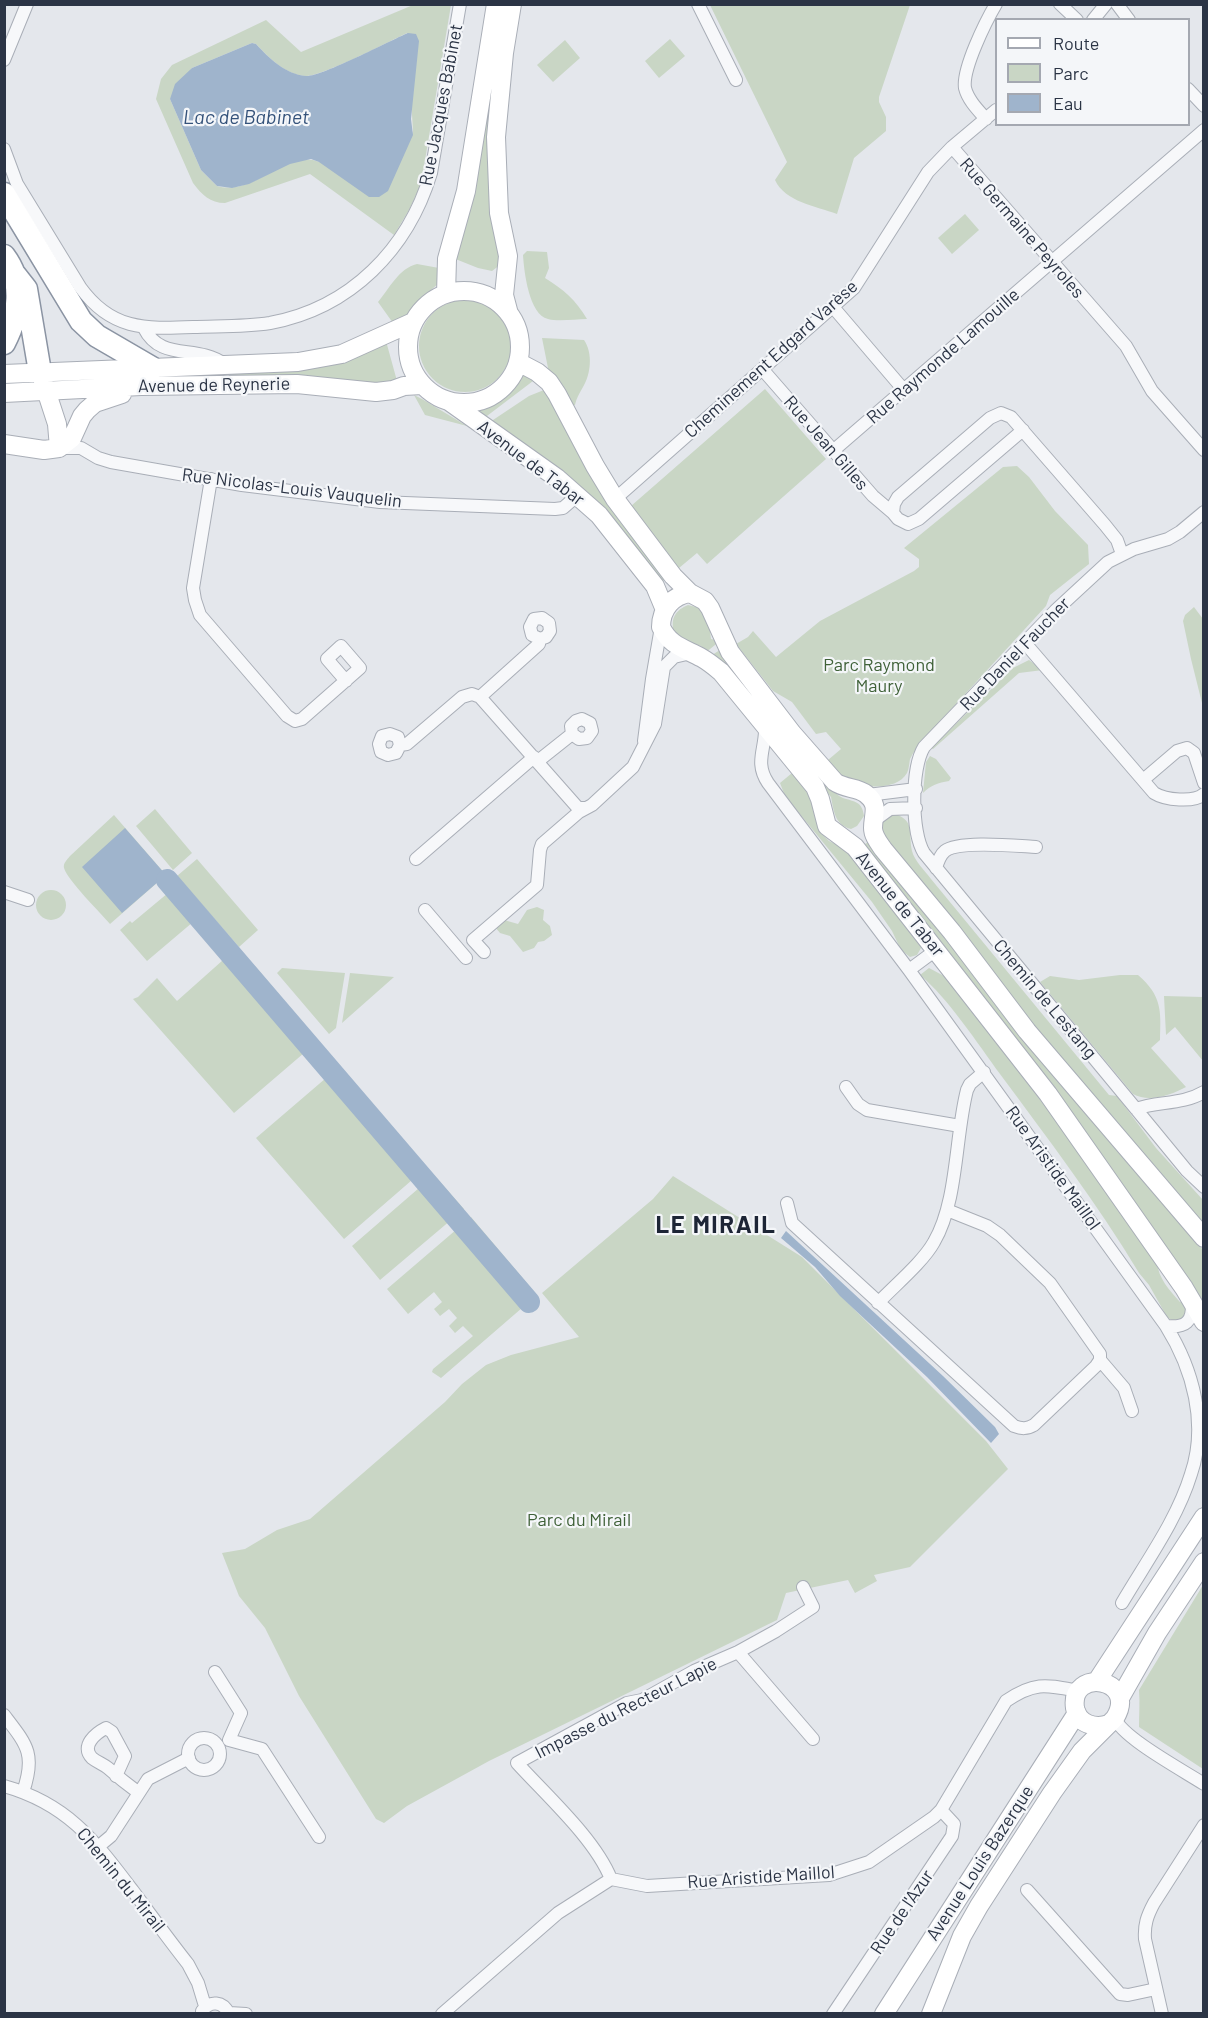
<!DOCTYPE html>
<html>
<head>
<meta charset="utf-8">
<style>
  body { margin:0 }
  #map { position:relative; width:1208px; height:2018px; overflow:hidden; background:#e4e7ec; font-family:Barlow,sans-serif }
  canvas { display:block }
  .frame { position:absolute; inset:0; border:6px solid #2b3445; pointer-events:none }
  .legend { position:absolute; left:995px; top:18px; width:195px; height:108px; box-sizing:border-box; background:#f4f6f9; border:2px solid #a4a8b1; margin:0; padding:8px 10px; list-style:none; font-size:18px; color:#2b3445 }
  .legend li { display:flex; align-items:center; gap:12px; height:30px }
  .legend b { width:30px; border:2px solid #a4a8b1 }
</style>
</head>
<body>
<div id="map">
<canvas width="1208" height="2018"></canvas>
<div class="frame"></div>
<ul class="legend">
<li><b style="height:8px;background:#fff"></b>Route</li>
<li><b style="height:16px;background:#c9d6c5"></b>Parc</li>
<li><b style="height:16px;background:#9fb4cc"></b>Eau</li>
</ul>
</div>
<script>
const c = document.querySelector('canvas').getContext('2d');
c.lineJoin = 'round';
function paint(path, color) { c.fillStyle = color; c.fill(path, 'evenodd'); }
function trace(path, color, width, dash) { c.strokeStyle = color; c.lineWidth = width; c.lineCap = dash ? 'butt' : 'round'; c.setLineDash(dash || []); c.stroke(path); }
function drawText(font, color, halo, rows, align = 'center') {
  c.font = font + ' Barlow,sans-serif'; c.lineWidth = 4.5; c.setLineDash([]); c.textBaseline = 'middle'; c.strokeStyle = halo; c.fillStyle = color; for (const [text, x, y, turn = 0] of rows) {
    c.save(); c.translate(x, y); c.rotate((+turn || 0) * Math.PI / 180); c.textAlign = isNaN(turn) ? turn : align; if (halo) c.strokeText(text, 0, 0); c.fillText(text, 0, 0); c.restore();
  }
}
const green = new Path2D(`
  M 413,5 L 451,5 L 421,184 L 409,210 L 394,235 L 310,174 L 225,203 C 210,203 202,195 193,183 L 156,99 L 161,79 L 172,65 L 266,20 L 301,52 ZM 407,33 L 413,131 L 410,140 L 319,162 C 288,148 253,197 217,186 L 201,170 L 170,99 L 192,68 L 252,43 L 256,44 C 269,58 286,75 306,76 C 323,76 388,42 407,33 Z
  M 501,5 L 500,265 L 492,271 L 478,268 L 453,258 Z
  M 710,5 L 910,5 L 879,97 L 879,102 L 886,117 L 886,131 L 854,158 L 837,214 C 816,206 785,202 775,180 L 787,162 Z
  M 670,39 L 685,56 L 659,78 L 645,61 Z
  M 565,40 L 580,58 L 553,82 L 537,65 Z
  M 965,214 L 979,230 L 952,254 L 938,238 Z
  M 527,251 L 547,252 L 549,268 L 545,278 C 563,289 576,300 587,319 C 575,319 559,322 548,319 C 529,315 524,271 523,255 Z
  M 417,264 L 439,268 L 439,283 C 426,295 412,303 405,320 L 393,323 L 378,302 C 389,289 399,268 417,264 Z
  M419 346a46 46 0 1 1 92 0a46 46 0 1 1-92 0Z
  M 542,338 L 584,340 C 593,353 591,374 583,387 C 579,394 577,397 575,405 L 570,407 L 549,373 Z
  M 386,341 L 397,381 L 390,384 L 167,380 L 166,375 Z
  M 521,372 L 534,379 L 533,381 L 483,419 L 474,409 C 479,407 484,406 489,404 C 504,398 514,386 521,372 Z
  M 765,389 L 826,459 L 707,564 L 697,553 L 679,568 L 631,506 Z
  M 544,390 L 668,577 L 659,584 L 490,422 L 529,396 Z
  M 414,395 L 422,399 L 467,426 L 425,415 Z
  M 1017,466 L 1029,477 L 1055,511 L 1088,545 L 1089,564 L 1050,595 L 1046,606 L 923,740 C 918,746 913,752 910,759 C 909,764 909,769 907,773 C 896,793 853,788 839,776 C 834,772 831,765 828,760 L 841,749 L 826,732 L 816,734 L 792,702 L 773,691 L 736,644 L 748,637 L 753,631 L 776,657 L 820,621 L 914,571 L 919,567 L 919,559 L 904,548 L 1003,467 Z
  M 688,605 L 700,608 L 709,622 L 711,639 L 720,641 L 705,653 L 701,646 L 686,641 L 674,632 C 670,618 676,610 688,605 Z
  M 1194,607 L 1203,619 L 1203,707 L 1191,659 L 1183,621 L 1185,615 Z
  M 723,648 L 831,789 C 835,792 838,796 843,798 C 855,802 862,801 864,816 L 857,826 L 851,829 C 835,825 834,812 831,797 L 709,657 Z
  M 1029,660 L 1043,670 L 1019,673 L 933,749 L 931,748 L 1013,668 Z
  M 930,756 L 936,759 L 951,778 L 949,781 C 938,783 931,785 923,793 L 926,762 Z
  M 792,773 L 813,800 L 816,821 L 821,833 L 829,841 L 850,851 L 920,941 L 921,948 L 917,955 L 910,957 L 901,950 L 892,931 L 872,902 L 785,796 L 780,783 Z
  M 155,809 L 192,853 L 173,870 L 136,826 Z
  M 892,813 C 916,820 908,832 912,851 C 914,860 925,871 931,879 L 1109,1095 L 1117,1096 L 1156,1148 L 1203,1200 L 1203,1225 L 1064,1064 L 880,831 L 881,821 Z
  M 114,815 L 166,875 L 110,924 C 100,912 68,881 64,868 C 63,863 67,860 70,856 Z
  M 871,841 L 1119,1152 L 1203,1250 L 1203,1309 L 863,845 Z
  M 197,859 L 258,930 L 239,947 L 177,876 Z
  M36 905a15 15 0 1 1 30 0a15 15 0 1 1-30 0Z
  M 168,893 L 193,922 L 147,961 L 120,930 L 130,921 L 132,923 Z
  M 537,907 L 544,910 L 543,920 L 550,926 L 552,935 L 544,941 L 538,942 L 534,948 L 523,952 L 510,936 L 500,933 L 495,927 L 504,920 L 518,924 L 527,910 Z
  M 232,952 L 243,965 L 255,966 L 318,1041 L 234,1113 L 133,999 L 138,997 L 157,978 L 177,1001 Z
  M 282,968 L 345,973 L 336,1028 L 329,1034 L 277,973 Z
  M 929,968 L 944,976 L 955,987 L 1028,1081 L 1157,1262 C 1158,1278 1170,1291 1180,1302 L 1186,1303 L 1188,1310 L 1181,1321 L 1173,1321 L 1167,1317 L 1149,1285 L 1139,1273 C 1097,1203 1048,1139 1000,1074 C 978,1044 948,998 920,975 Z
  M 350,973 L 394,977 L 342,1023 Z
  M 1120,975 L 1138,975 C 1162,996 1161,1010 1160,1040 L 1151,1048 L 1186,1087 C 1171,1095 1149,1103 1133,1094 L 1040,982 L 1050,976 L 1079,980 Z
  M 1164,996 L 1203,997 L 1203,1061 L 1175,1027 L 1166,1035 Z
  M 340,1066 L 427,1167 L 344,1239 L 256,1138 Z
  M 434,1175 L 464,1209 L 380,1280 L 352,1246 Z
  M 673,1176 L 802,1257 L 986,1441 L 1008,1469 L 910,1567 L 874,1575 L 877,1581 L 855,1593 L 848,1580 L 786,1593 L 777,1620 L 489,1761 L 407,1806 L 384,1823 L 376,1819 L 299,1696 L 265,1628 L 239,1596 L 222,1553 L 245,1549 L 277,1530 L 310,1519 L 445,1402 L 462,1384 L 486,1365 L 511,1355 L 579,1337 L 542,1293 L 653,1199 Z
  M 471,1217 L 537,1295 L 441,1378 L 432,1372 L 433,1369 L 473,1336 L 463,1326 L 455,1333 L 449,1326 L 457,1318 L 449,1309 L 440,1316 L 434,1309 L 442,1302 L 434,1292 L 408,1314 L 387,1289 Z
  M 1203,1585 L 1203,1769 L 1139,1727 C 1139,1714 1140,1703 1139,1690 Z`);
const water = new Path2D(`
  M 408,33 L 416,34 L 419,41 L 411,119 L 413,135 L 388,191 L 379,197 L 369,197 L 319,162 L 311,159 L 290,164 L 249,184 L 232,188 L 217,186 L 201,170 L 170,99 L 175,84 L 192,68 L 252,43 L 256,44 C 269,58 285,74 306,76 C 321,77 389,41 408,33 Z
  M 125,828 L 166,875 L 122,913 L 82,867 Z
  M 786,1231 L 943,1376 L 995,1427 L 999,1434 L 991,1443 L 927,1377 L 840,1296 L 815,1267 L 781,1238 Z`);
const river = new Path2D(`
  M 167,880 L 529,1302`);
const street = new Path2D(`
  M 698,4 L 736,80
  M 1060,4 L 1077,20
  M 1117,4 L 1129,20
  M 1093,20 L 1106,4
  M 4,60 L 27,4
  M 1188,89 L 1204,106
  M 996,110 L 952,147 L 1126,346 L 1152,391 L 1204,450
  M 986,119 C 978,110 968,100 965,88 C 962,69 986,21 996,4
  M 4,149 L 17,184 L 80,287 C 111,330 144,329 193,327 C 218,326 245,327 270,323 C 351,308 408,249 431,173 L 460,4
  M 833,307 L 903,389
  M 144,328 C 161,362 196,344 224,364
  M 763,370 L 873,496 L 893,513
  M 1023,430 L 919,519 L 908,524 L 898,519 L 893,513 L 894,504 L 898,497 L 990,418 L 1001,413 L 1011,417 L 1105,525 L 1117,540 L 1122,554
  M 59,448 L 81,448 L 98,458 L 111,462 L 242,485 L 380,502 L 555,509 L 563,508 L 578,495
  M 834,450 L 1204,130
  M 211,479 L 193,588 L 195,600 L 200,615 L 287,716 L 295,721 L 302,719 L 360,668 L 341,646 L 327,659 L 346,681
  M 615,499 L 854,288 L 928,172 L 952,147
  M 1204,512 L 1180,532 L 1168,539 L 1134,549 L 1108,562 L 1055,611 L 924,747 C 911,768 911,832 924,853 L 1136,1109 L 1187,1171 L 1204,1187
  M 1025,643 L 1154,793 C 1165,800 1194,803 1204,794
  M 480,697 L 539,644 L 540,639 L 546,637 L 550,631 L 549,623 L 542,618 L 534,619 L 530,627 L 532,635 L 540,639
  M 765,727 C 766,749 754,762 768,783 L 909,970 L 1166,1326 C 1193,1369 1208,1424 1191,1474 C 1177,1520 1146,1562 1122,1603
  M 644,741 L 652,679 L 661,627
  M 400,745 L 398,737 L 390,734 L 382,736 L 379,744 L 381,752 L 388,755 L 396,753 L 400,745 L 407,744 L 462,697 L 472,694 L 480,697 L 578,808 L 586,808
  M 538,761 L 572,734 L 571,726 L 576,721 L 582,719 L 590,723 L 592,731 L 587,738 L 579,739 L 572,734
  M 1143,780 L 1177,751 L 1187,748 L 1194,753 L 1204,783
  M 868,795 L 916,789
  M 875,820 L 890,809 L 916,808
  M 416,859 L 534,757
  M 936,868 C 938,861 940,855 945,851 C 959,840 1017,846 1036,847
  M 4,892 L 28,900
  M 425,910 L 466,958
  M 484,952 L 473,940 L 537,885 L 540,850 L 542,844 L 579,812 L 592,805 L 633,767 L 655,724 L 664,667 L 674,657 L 691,653
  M 909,970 L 936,950
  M 846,1087 L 858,1104 L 867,1110 L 960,1126
  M 1136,1109 C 1158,1101 1182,1105 1204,1092
  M 787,1203 L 792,1223 L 1014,1426 C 1022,1429 1027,1429 1034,1425 L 1096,1366 L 1100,1360 L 1100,1354 L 1050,1283 L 1000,1235 L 987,1226 L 947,1210
  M 878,1303 C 894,1286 923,1262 934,1242 C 958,1201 955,1136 967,1090 L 970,1084 L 984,1072
  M 1166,1326 C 1186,1328 1193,1322 1192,1301
  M 1100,1360 L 1124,1388 L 1132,1411
  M 738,1652 L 813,1739
  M 215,1672 L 241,1713 L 229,1740 L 262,1749 L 319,1837
  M 4,1715 C 27,1745 36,1754 23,1792
  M 1115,1718 C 1121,1737 1184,1771 1204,1784
  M188 1754a16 16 0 1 1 32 0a16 16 0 1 1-32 0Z
  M 116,1776 L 125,1756 L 112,1732 L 106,1728 C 96,1733 80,1746 92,1758 C 97,1762 103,1764 108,1768 C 118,1777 128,1785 139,1793
  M 4,1786 C 68,1804 95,1841 133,1891 C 151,1915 169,1940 188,1964 L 198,1983 L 205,2006
  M 99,1846 L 111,1836 L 148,1779 L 189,1758
  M 611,1879 C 595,1839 547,1796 517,1763 L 627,1703 L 642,1700 L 694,1671 L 738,1652 L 776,1631 L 813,1607 L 803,1587
  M 1027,1890 L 1120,1994 L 1128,1995 L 1156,1989
  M 202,2011 C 210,2000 223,2001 229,2014
  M 229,2013 L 246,2014
  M 442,2014 L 558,1913 L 611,1879 L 647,1886 L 829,1875 L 869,1862 L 934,1817 L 941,1810 L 1006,1701 C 1035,1681 1047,1685 1078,1691
  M 833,2014 L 952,1836 L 954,1824 L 941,1810
  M 1162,2014 L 1145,1939 C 1144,1925 1147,1916 1154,1903 L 1204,1825`);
const secondary = new Path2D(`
  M408 347a56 56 0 1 1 112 0a56 56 0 1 1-112 0Z
  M 446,294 L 447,259 L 466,191 L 496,4
  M 509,314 L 504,295 L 508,256 L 499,213 L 496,137 L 504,53 L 512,4
  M 518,362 L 537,372 L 549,382 L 557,394 L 595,466 L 615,499 L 673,576 L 690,593 L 705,601 L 710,608 L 730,652 L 792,733 L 835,782 C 845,789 857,787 866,794 C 880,805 873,814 873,828 C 873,836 879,843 883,849 L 952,932 L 1027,1031 L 1204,1238
  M 4,374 L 298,362 L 342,354 L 413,322
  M 43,381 L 57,424 L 59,448
  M 4,393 L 141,386 L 297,384 L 376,392 L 393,390 L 404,386 L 422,385
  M 450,402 L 557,478 L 599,515 L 655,586 L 665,610
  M 4,444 L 44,450 L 59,448
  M 59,448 L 72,438 L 82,416 L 87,410 L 95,403 L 122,394
  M 690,593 C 673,595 661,609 661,627 C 670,646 684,648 702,658 C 709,662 715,667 721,672 L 815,787 L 820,799 L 827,826 L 855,847 L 1048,1094 L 1184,1288 L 1204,1322
  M 1097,1681 L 1204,1517
  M 1120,1698 L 1157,1633 L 1204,1562
  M 884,2014 L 1077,1713
  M 931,2014 L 962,1936 L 979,1906 L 1052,1793 L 1082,1751 L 1115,1718 C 1139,1678 1069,1667 1075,1708 C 1078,1724 1095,1729 1109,1724`);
const highway = new Path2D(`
  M 4,194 L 81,321 L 97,336 L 152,368
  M 4,256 C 25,284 19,314 4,343
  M 15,275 L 26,289 L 40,372`);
const streetNames = [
  ["Rue Jacques Babinet",441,105,-79],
  ["Rue Germaine Peyroles",1022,228,49],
  ["Rue Raymonde Lamouille",943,356,-41],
  ["Cheminement Edgard Varèse",771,359,-42],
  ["Avenue de Reynerie",214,385,-1],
  ["Rue Jean Gilles",826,443,49],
  ["Avenue de Tabar",531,463,37],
  ["Rue Nicolas-Louis Vauquelin",292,488,7],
  ["Rue Daniel Faucher",1015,654,-46],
  ["Avenue de Tabar",900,904,51],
  ["Chemin de Lestang",1045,999,50],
  ["Rue Aristide Maillol",1053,1168,54],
  ["Impasse du Recteur Lapie",626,1708,-27],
  ["Avenue Louis Bazerque",980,1863,-57],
  ["Rue Aristide Maillol",761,1877,-4],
  ["Chemin du Mirail",121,1880,51],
  ["Rue de l'Azur",902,1912,-56]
];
const parkNames = [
  ["Parc Raymond",879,665],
  ["Maury",879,686],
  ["Parc du Mirail",579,1520]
];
const waterNames = [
  ["Lac de Babinet",246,117]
];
const districtNames = [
  ["LE MIRAIL",716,1225]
];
paint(green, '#c9d6c5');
paint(water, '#9fb4cc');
trace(river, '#9fb4cc', 22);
trace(street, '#a9aeb7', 14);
trace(secondary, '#a9aeb7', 20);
trace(highway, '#8b94a3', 25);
trace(street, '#f7f8fa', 12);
trace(secondary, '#fff', 18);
trace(highway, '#fff', 22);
drawText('18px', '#2b3445', '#f4f6f9', streetNames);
drawText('18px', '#3f6138', '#f4f6f9', parkNames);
drawText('italic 20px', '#34527a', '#f4f6f9', waterNames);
c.letterSpacing = '1.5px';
drawText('bold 24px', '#1d2536', '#f4f6f9', districtNames);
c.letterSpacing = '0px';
</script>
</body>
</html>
